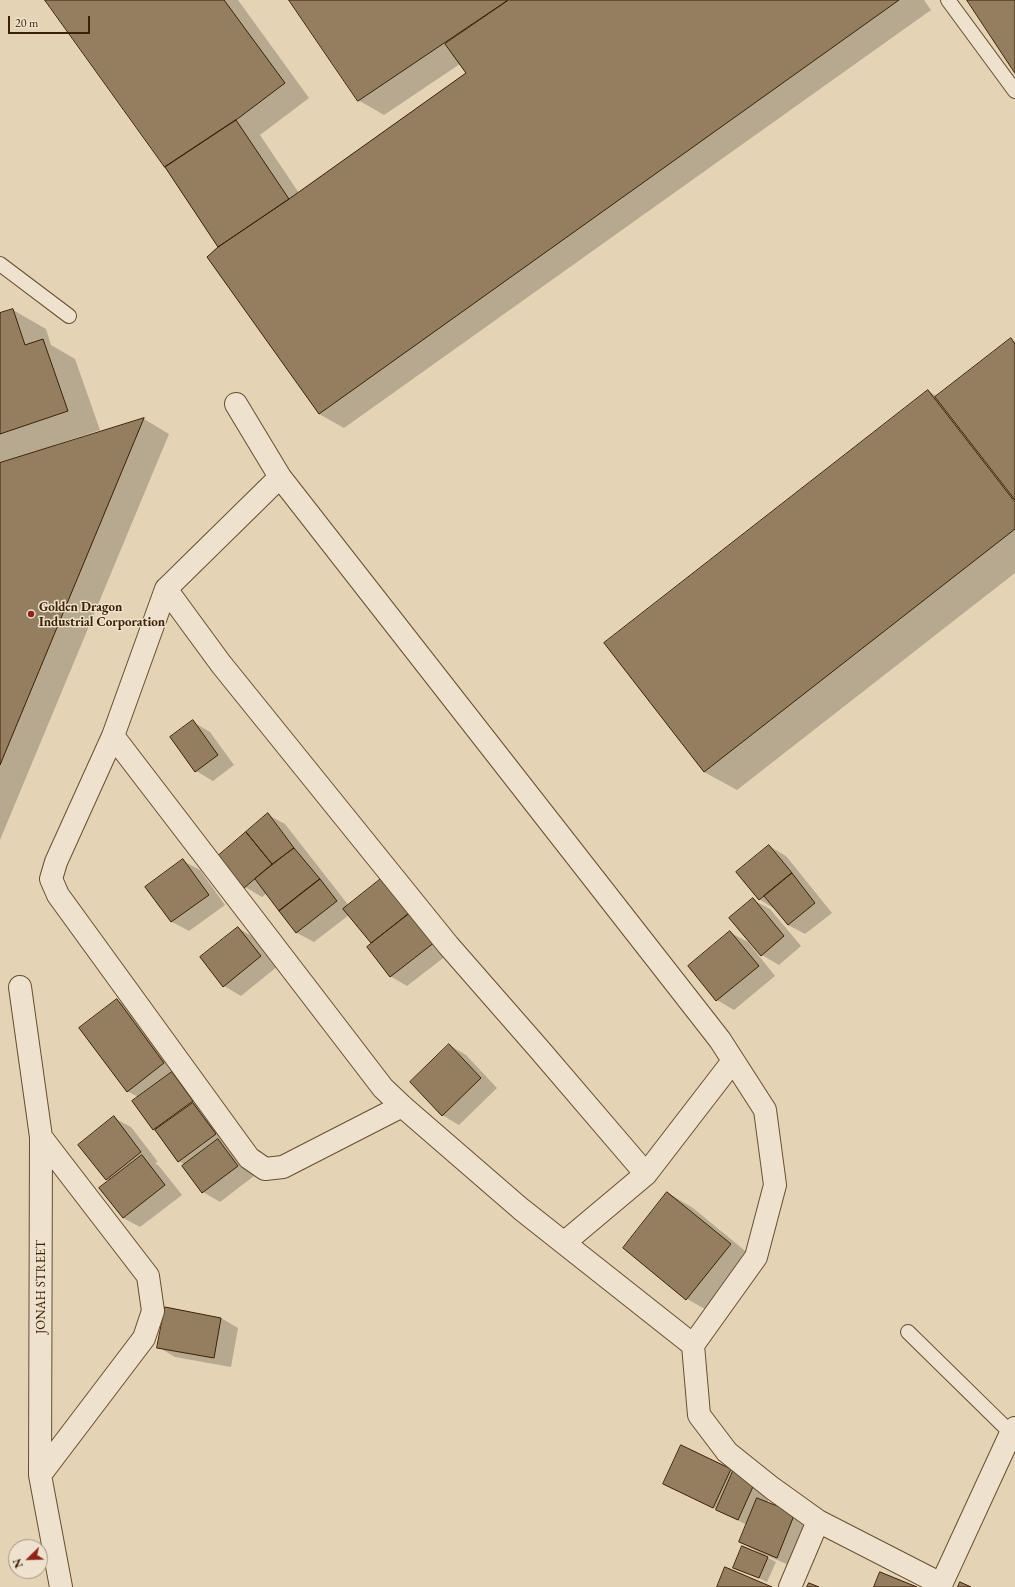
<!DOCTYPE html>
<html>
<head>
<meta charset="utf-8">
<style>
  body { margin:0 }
  #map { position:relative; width:1015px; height:1587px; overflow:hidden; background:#e5d3b5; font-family:"EB Garamond",serif }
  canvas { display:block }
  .north { position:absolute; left:8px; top:1539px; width:40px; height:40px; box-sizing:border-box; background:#eee2cf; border:1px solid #a7957e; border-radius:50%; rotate:247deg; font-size:11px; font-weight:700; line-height:16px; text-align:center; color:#3d2104 }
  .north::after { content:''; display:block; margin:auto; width:14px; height:18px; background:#8f2418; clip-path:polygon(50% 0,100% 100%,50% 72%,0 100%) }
  .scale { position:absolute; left:8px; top:16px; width:82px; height:18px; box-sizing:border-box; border:2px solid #3d2104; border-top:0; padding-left:5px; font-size:12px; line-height:14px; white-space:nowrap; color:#3d2104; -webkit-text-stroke:3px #eee2cf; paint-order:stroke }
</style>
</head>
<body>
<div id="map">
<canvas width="1015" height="1587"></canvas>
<div class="north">N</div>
<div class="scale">20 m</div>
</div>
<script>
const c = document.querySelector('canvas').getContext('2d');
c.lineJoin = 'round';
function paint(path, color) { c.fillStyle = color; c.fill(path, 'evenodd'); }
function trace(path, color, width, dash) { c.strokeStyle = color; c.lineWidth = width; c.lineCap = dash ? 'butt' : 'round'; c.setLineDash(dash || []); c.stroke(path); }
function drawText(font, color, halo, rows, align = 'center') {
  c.font = font + ' "EB Garamond",serif'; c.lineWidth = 3; c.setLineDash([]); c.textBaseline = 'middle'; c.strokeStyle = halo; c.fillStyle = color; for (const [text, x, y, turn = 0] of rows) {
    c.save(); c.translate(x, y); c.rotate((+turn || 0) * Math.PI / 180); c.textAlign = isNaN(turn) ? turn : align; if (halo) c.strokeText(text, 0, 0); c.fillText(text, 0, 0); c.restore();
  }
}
const shadow = new Path2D(`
  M 47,0 L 238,0 L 309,98 L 260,135 L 299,193 L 467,73 L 460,64 L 384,115 L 358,100 L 291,0 L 924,0 L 931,10 L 344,428 L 319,414 L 219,247 L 165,167 Z
  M 13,310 L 46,329 L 51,345 L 75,359 L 100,430 L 55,445 L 55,447 L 144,419 L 169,434 L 0,840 L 0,314 Z
  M 1011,339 L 1015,342 L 1015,573 L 737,790 L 704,772 L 928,391 L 938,397 Z
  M 193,722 L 210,732 L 234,765 L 213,781 L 196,771 Z
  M 268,815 L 285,824 L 349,906 L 387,875 L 451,952 L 407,986 L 390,976 L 373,944 L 349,915 L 314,942 L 297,933 L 267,893 L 262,897 L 245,887 Z
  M 769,846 L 786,856 L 832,913 L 805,934 L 788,925 L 775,909 L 759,899 Z
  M 183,861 L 200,870 L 225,905 L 189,931 L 172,922 L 147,887 Z
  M 753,900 L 770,909 L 801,946 L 779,965 L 762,955 Z
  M 238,928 L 255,938 L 278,966 L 241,996 L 224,986 Z
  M 731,933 L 748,942 L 775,976 L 734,1010 L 717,1000 Z
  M 117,1000 L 142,1015 L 254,1176 L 220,1202 L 203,1192 L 185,1165 L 179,1161 L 154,1129 L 138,1097 L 127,1091 Z
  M 449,1045 L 466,1055 L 497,1088 L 459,1125 L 442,1115 Z
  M 114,1118 L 131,1127 L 158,1162 L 155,1163 L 159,1166 L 182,1195 L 140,1227 L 123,1218 L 110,1181 L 106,1179 Z
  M 668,1193 L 693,1208 L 755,1259 L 712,1313 L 687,1299 Z
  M 221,1318 L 238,1328 L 231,1367 L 175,1357 L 158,1347 Z
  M 731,1470 L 773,1490 L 767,1503 L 812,1524 L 794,1567 L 765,1555 L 765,1556 L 776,1562 L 767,1582 L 735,1567 L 760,1553 L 740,1542 L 747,1525 L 664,1483 Z`);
const building = new Path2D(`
  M 45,0 L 224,0 L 285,83 L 236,120 L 165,167 Z
  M 289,0 L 508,0 L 358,101 Z
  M 509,0 L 899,0 L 319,414 L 207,257 L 218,247 L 289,199 L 466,73 L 445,44 Z
  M 967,0 L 1015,0 L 1015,73 Z
  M 236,120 L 289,199 L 218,247 L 165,167 Z
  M 13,309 L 25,345 L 43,339 L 68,411 L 0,434 L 0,313 Z
  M 1011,338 L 1015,344 L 1015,500 L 935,397 Z
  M 928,390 L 1015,502 L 1015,529 L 704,772 L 604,643 Z
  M 144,418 L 0,765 L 0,463 Z
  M 193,720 L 218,755 L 195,772 L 170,737 Z
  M 268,813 L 294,848 L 272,864 L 246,832 Z
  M 246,832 L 272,864 L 244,888 L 218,856 Z
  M 769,845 L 792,873 L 759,900 L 736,872 Z
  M 294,848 L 320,879 L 279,911 L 255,879 Z
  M 183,859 L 209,895 L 171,922 L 145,887 Z
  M 792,873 L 815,903 L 788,925 L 764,896 Z
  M 387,874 L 411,912 L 371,943 L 343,909 Z
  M 320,879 L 337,901 L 296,933 L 279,911 Z
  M 753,898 L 784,936 L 761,956 L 729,918 Z
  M 411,912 L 435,942 L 390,977 L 367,947 Z
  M 238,927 L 261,956 L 223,987 L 200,957 Z
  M 730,931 L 759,966 L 716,1001 L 688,966 Z
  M 117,999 L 164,1063 L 127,1092 L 79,1028 Z
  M 449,1044 L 481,1078 L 442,1116 L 410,1082 Z
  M 172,1072 L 193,1101 L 153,1130 L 132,1101 Z
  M 193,1103 L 216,1134 L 178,1162 L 155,1130 Z
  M 114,1116 L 141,1152 L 106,1180 L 78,1145 Z
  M 218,1139 L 238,1166 L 202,1193 L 182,1166 Z
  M 142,1155 L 165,1185 L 123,1218 L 99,1188 Z
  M 667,1192 L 731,1244 L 686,1300 L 623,1248 Z
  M 165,1307 L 221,1318 L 214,1358 L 157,1348 Z
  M 681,1445 L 731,1469 L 713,1508 L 663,1484 Z
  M 734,1469 L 756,1480 L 738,1520 L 716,1510 Z
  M 757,1498 L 795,1513 L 777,1558 L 739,1542 Z
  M 742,1546 L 768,1557 L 759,1578 L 733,1568 Z
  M 725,1567 L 772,1587 L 717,1587 Z
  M 880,1572 L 917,1587 L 874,1587 Z
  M 960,1582 L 971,1587 L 958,1587 Z
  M 809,1583 L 819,1587 L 807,1587 Z`);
const lane = new Path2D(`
  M 948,0 L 1015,91
  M 0,264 L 69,316
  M 908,1332 L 1011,1433`);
const street = new Path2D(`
  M 236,404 L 280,477 L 720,1040 L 765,1110 L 775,1185 L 756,1257 L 693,1345 L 699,1415 L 727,1452 L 772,1488 L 818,1521
  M 280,477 L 166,589 L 113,736 L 56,862 L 51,879 L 58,895 L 249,1158 L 265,1169 L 283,1167 L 402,1106
  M 166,589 L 221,664 L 448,945 L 539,1049 L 646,1174
  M 113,736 L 383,1088 L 402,1106 L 521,1209 L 693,1345
  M 20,987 L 41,1137 L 40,1475 L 61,1587
  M 565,1242 L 646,1174 L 733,1061
  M 40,1475 L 144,1338 L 153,1311 L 148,1276 L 41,1137
  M 790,1587 L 818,1521 L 941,1584
  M 940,1587 L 1011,1433 L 1015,1428`);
const markers = [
  [31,614,4,"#8f2418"]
];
const poiNames = [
  ["Golden Dragon",39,607],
  ["Industrial Corporation",39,622]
];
const streetNames = [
  ["JONAH STREET",41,1287,-90]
];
paint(shadow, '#0003');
paint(building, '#947e60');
trace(building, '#3d2104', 1);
trace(lane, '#674e30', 16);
trace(street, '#674e30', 24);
trace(lane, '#eee2cf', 14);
trace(street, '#eee2cf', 22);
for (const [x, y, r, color] of markers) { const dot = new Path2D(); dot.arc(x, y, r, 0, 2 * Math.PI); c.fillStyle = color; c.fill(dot); trace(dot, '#eee2cf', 1.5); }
drawText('bold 13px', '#3d2104', '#eee2cf', poiNames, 'left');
drawText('13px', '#3d2104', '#eee2cf', streetNames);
</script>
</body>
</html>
